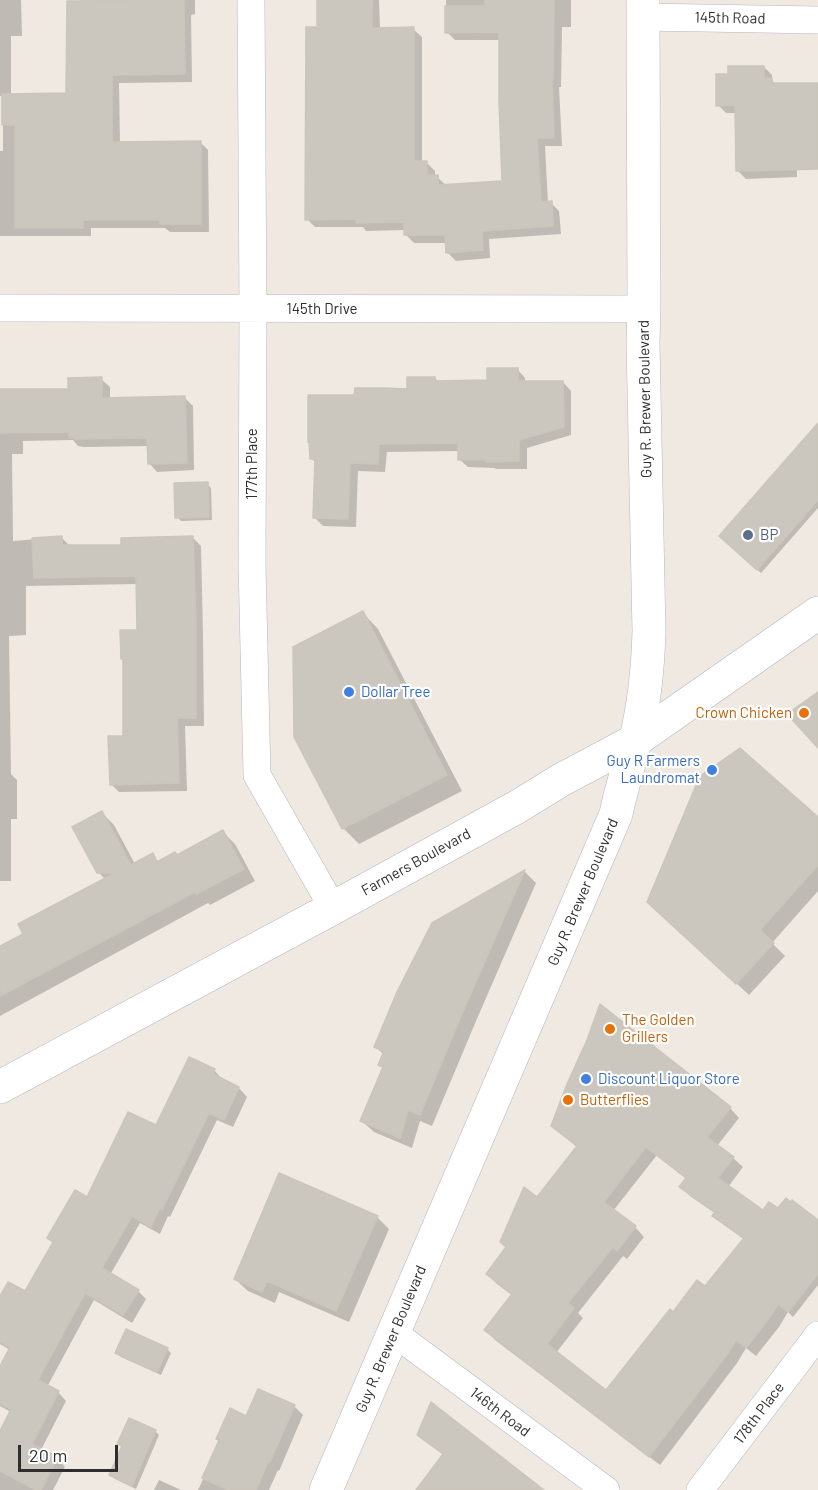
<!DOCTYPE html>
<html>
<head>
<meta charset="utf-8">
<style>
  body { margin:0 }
  #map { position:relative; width:818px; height:1490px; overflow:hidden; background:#efe9e1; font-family:Barlow,sans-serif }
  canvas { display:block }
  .scale { position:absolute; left:18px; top:1445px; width:100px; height:27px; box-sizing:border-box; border:3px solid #2e2e2e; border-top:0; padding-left:8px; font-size:18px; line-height:21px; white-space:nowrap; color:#2e2e2e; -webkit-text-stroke:4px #fff; paint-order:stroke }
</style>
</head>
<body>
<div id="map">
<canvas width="818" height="1490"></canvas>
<div class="scale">20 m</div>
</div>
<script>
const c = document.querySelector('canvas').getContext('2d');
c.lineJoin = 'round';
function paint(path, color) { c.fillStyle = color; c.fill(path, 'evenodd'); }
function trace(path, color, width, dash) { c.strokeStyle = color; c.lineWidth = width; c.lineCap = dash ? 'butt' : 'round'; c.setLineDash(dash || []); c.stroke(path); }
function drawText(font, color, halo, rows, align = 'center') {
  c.font = font + ' Barlow,sans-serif'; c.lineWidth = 4.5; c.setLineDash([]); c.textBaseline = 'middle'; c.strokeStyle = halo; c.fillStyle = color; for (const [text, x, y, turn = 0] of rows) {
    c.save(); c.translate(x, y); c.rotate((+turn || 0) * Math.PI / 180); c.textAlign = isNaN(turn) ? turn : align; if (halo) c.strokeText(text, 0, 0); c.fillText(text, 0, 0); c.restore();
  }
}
const shadow = new Path2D(`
  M 0,0 L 21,0 L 22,36 L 11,36 L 11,95 L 67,95 L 135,2 L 135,0 L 195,0 L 195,14 L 191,15 L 192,82 L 119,83 L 120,143 L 200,142 L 208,150 L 209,232 L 170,232 L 165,228 L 91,228 L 91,236 L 0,236 L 0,151 L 3,151 L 3,96 L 0,96 Z
  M 319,0 L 379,0 L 380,29 L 413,29 L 422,37 L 422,162 L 426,162 L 435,171 L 435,177 L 437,177 L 447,186 L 503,183 L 501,40 L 455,40 L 447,32 L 446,0 L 571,0 L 571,27 L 562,27 L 561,87 L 559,87 L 562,146 L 545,146 L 548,203 L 551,203 L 559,211 L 561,234 L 489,239 L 490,258 L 456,261 L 447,252 L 447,243 L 414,243 L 406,235 L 406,230 L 366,231 L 363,227 L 315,227 L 307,219 L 319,29 Z
  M 764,67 L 772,75 L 772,80 L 776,85 L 818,85 L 818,121 L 796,121 L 797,177 L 746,179 L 738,171 L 736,113 L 726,113 L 718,105 L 730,76 Z
  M 517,369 L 525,378 L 525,382 L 563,382 L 571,391 L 571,435 L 527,448 L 527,469 L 496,469 L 494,468 L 468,467 L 459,459 L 459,451 L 387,452 L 385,472 L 358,471 L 356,527 L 323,526 L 315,518 L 317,464 L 311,458 L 356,397 L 408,391 L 435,378 L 439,382 L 489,382 Z
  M 101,379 L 110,387 L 110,399 L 184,397 L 193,406 L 194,470 L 157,472 L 149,463 L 149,446 L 84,447 L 78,446 L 73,440 L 23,441 L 23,454 L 12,454 L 13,541 L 61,537 L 70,546 L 123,547 L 193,538 L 201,546 L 203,636 L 204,726 L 185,726 L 187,791 L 119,792 L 111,784 L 125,737 L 138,631 L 137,584 L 26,586 L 26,635 L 9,636 L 11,774 L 17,780 L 17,819 L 11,819 L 11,881 L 0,881 L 0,390 L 70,390 Z
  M 818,451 L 818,508 L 761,573 L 724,540 Z
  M 207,484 L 211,488 L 212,520 L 181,521 L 177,517 Z
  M 363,613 L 378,629 L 462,791 L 359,844 L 343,828 Z
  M 102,813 L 114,825 L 135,864 L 152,855 L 159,862 L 177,856 L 223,832 L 235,844 L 255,881 L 210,905 L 208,903 L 0,1016 L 0,950 L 106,880 L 98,872 Z
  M 818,819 L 818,891 L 772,943 L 785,956 L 749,995 L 662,914 Z
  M 525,872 L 536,883 L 476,1021 L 432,1126 L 420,1121 L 412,1148 L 374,1132 L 362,1121 L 384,1068 L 380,1065 L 384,1055 L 376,1047 L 433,924 Z
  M 214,1070 L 222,1079 L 222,1080 L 239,1088 L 247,1097 L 233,1127 L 217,1120 L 170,1217 L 168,1216 L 160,1234 L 140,1223 L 110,1275 L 138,1291 L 146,1299 L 132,1323 L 94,1300 L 47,1387 L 58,1392 L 66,1401 L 41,1450 L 57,1458 L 65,1467 L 53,1490 L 0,1490 L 0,1435 L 11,1412 L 0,1406 L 0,1370 L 10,1350 L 0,1344 L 0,1299 L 25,1293 L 54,1243 L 49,1238 Z
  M 730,1108 L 739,1118 L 717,1146 L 733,1158 L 743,1167 L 728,1187 L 763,1213 L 778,1210 L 791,1204 L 818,1222 L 818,1285 L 793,1317 L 788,1312 L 779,1327 L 756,1356 L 746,1348 L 737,1363 L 660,1465 L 495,1340 L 486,1330 L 513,1296 L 497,1284 L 488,1274 L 508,1248 L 538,1200 L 578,1148 L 553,1126 ZM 657,1155 L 687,1179 L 681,1186 L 690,1196 L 716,1214 L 714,1216 L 724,1225 L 745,1240 L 705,1288 L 673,1314 L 606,1392 L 556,1353 L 583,1318 L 578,1313 L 623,1256 L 627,1259 L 644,1237 L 635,1227 L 613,1211 Z
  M 377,1217 L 389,1229 L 349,1322 L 279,1292 L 275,1303 L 248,1291 L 235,1279 Z
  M 167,1349 L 171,1353 L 161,1375 L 121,1357 L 117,1353 Z
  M 294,1406 L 303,1415 L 279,1471 L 278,1470 L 269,1490 L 198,1490 L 221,1441 L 247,1418 Z
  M 155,1431 L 159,1435 L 136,1489 L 115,1479 L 111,1475 L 123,1447 L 119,1444 Z
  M 159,1480 L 181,1490 L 154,1490 Z`);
const building = new Path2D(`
  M 184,0 L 185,74 L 112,75 L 112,142 L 201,141 L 201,224 L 160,224 L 160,220 L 83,220 L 83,228 L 15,228 L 15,125 L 2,125 L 2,94 L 66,93 L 67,1 Z
  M 317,0 L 372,0 L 372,28 L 414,27 L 414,161 L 427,161 L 427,175 L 438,175 L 438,185 L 502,181 L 499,100 L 499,32 L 445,33 L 445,6 L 485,6 L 485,0 L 554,0 L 553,79 L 552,79 L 554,138 L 537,138 L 541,202 L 552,201 L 553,226 L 482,231 L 483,250 L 446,253 L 445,235 L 404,235 L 404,222 L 356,223 L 356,219 L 305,220 L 306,27 L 317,27 Z
  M 728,66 L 764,66 L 764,78 L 772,78 L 772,83 L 818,83 L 818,169 L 736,171 L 735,105 L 716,106 L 716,74 L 728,74 Z
  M 487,368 L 518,368 L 518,381 L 563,381 L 564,427 L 519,440 L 519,461 L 486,462 L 486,460 L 458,460 L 458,443 L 379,444 L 378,464 L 350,463 L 348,519 L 313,518 L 315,459 L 310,459 L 309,442 L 308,442 L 308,395 L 354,395 L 355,388 L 384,388 L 407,389 L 407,377 L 435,377 L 435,381 L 487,380 Z
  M 102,377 L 102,398 L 185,396 L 187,463 L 148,464 L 147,438 L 74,439 L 74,438 L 69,438 L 69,432 L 0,433 L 0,389 L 68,389 L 68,378 Z
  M 818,423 L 818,500 L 757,570 L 719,536 Z
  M 208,482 L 209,517 L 175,518 L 174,483 Z
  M 62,536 L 62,545 L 121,545 L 121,538 L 193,536 L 196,626 L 196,718 L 177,718 L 179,783 L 110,785 L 108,736 L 123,736 L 123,659 L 121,659 L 120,630 L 137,630 L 136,576 L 34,578 L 32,538 Z
  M 363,611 L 447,775 L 342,829 L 294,737 L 293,647 Z
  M 818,692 L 818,748 L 787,714 Z
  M 740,748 L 818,817 L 818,865 L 760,930 L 774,943 L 736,984 L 647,902 L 700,776 Z
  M 102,811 L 131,865 L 153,853 L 157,862 L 175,852 L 177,855 L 223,830 L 244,869 L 196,894 L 195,892 L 0,996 L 0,946 L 23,934 L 18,924 L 115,873 L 97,873 L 72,827 Z
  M 525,870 L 464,1009 L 420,1115 L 408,1110 L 400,1138 L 360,1121 L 383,1067 L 378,1065 L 384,1051 L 374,1047 L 397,992 L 432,923 Z
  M 600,1004 L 731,1107 L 707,1137 L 734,1157 L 718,1178 L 763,1210 L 769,1202 L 778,1208 L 786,1198 L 791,1202 L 792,1200 L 818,1220 L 818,1274 L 788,1312 L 778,1304 L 770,1317 L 746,1348 L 736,1340 L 728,1353 L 649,1457 L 484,1330 L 512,1294 L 486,1274 L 506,1247 L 500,1242 L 524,1187 L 537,1197 L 577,1146 L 551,1126 L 567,1084 L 587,1040 ZM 646,1147 L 686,1178 L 679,1187 L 715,1212 L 712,1216 L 744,1238 L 705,1286 L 697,1280 L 673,1312 L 670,1309 L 606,1390 L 547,1344 L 574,1308 L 568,1303 L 613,1247 L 617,1251 L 636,1226 L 604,1202 Z
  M 189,1057 L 215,1069 L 213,1074 L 239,1087 L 224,1120 L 209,1113 L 162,1210 L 160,1208 L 151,1227 L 132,1216 L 102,1268 L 139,1290 L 123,1315 L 85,1293 L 38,1380 L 59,1391 L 32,1444 L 58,1457 L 41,1490 L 36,1490 L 0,1471 L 0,1431 L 11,1409 L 0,1404 L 0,1366 L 10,1347 L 0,1342 L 0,1296 L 8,1282 L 25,1291 L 53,1242 L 47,1238 L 75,1190 L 87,1197 L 128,1112 L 156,1125 Z
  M 279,1173 L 378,1216 L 336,1311 L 267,1281 L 262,1292 L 234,1279 Z
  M 126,1329 L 168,1348 L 157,1372 L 115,1353 Z
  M 258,1389 L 295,1405 L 270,1462 L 268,1462 L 256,1490 L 228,1490 L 202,1478 L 219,1440 L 216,1439 L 230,1408 L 246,1416 Z
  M 431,1402 L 544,1490 L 416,1490 L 443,1454 L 417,1435 Z
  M 129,1418 L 156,1430 L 132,1486 L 109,1475 L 122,1446 L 117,1444 Z`);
const minor = new Path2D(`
  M 251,0 L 253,309 L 252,564 L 257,775 L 333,908
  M 643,17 L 818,20
  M 0,308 L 644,309
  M 394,1333 L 606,1490
  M 700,1490 L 818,1335`);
const secondary = new Path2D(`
  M 0,1087 L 333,908 L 517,807 L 561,780 L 636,740 L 818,613
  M 326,1490 L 616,814 C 621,789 629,766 635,742 C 644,707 648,667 649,631 L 643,342 L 644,309 L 643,0`);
const markers = [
  [748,535,6,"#5c6f8a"],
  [349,692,6,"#3f7fe0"],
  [804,713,6,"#e8710a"],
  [712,770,6,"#3f7fe0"],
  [610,1029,6,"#e8710a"],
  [586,1079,6,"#3f7fe0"],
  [568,1100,6,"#e8710a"]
];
const streetNames = [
  ["145th Road",730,18,1],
  ["145th Drive",322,309],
  ["Guy R. Brewer Boulevard",645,399,-91],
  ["177th Place",252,464,-90],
  ["Farmers Boulevard",416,862,-29],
  ["Guy R. Brewer Boulevard",583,892,-67],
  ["Guy R. Brewer Boulevard",391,1339,-67],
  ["146th Road",500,1412,37],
  ["178th Place",759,1413,-53]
];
const serviceNames = [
  ["BP",760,535]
];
const shopNames = [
  ["Dollar Tree",361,692],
  ["Guy R Farmers",700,761,"right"],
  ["Laundromat",700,778,"right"],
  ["Discount Liquor Store",598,1079]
];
const foodNames = [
  ["Crown Chicken",792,713,"right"],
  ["The Golden",622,1020],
  ["Grillers",622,1037],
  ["Butterflies",580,1100]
];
paint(shadow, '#0003');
paint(building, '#cbc7bf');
trace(building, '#cbc5ba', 1.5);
trace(minor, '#b4b7c1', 28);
trace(secondary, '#b4b7c1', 34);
trace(minor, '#fff', 27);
trace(secondary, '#fff', 33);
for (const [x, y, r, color] of markers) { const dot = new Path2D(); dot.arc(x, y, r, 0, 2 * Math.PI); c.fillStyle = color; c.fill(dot); trace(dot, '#fff', 2); }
drawText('15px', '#2e2e2e', '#fff', streetNames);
drawText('15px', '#4e5e75', '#fff', serviceNames, 'left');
drawText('15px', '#366cbe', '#fff', shopNames, 'left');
drawText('15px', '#c56008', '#fff', foodNames, 'left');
</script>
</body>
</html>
